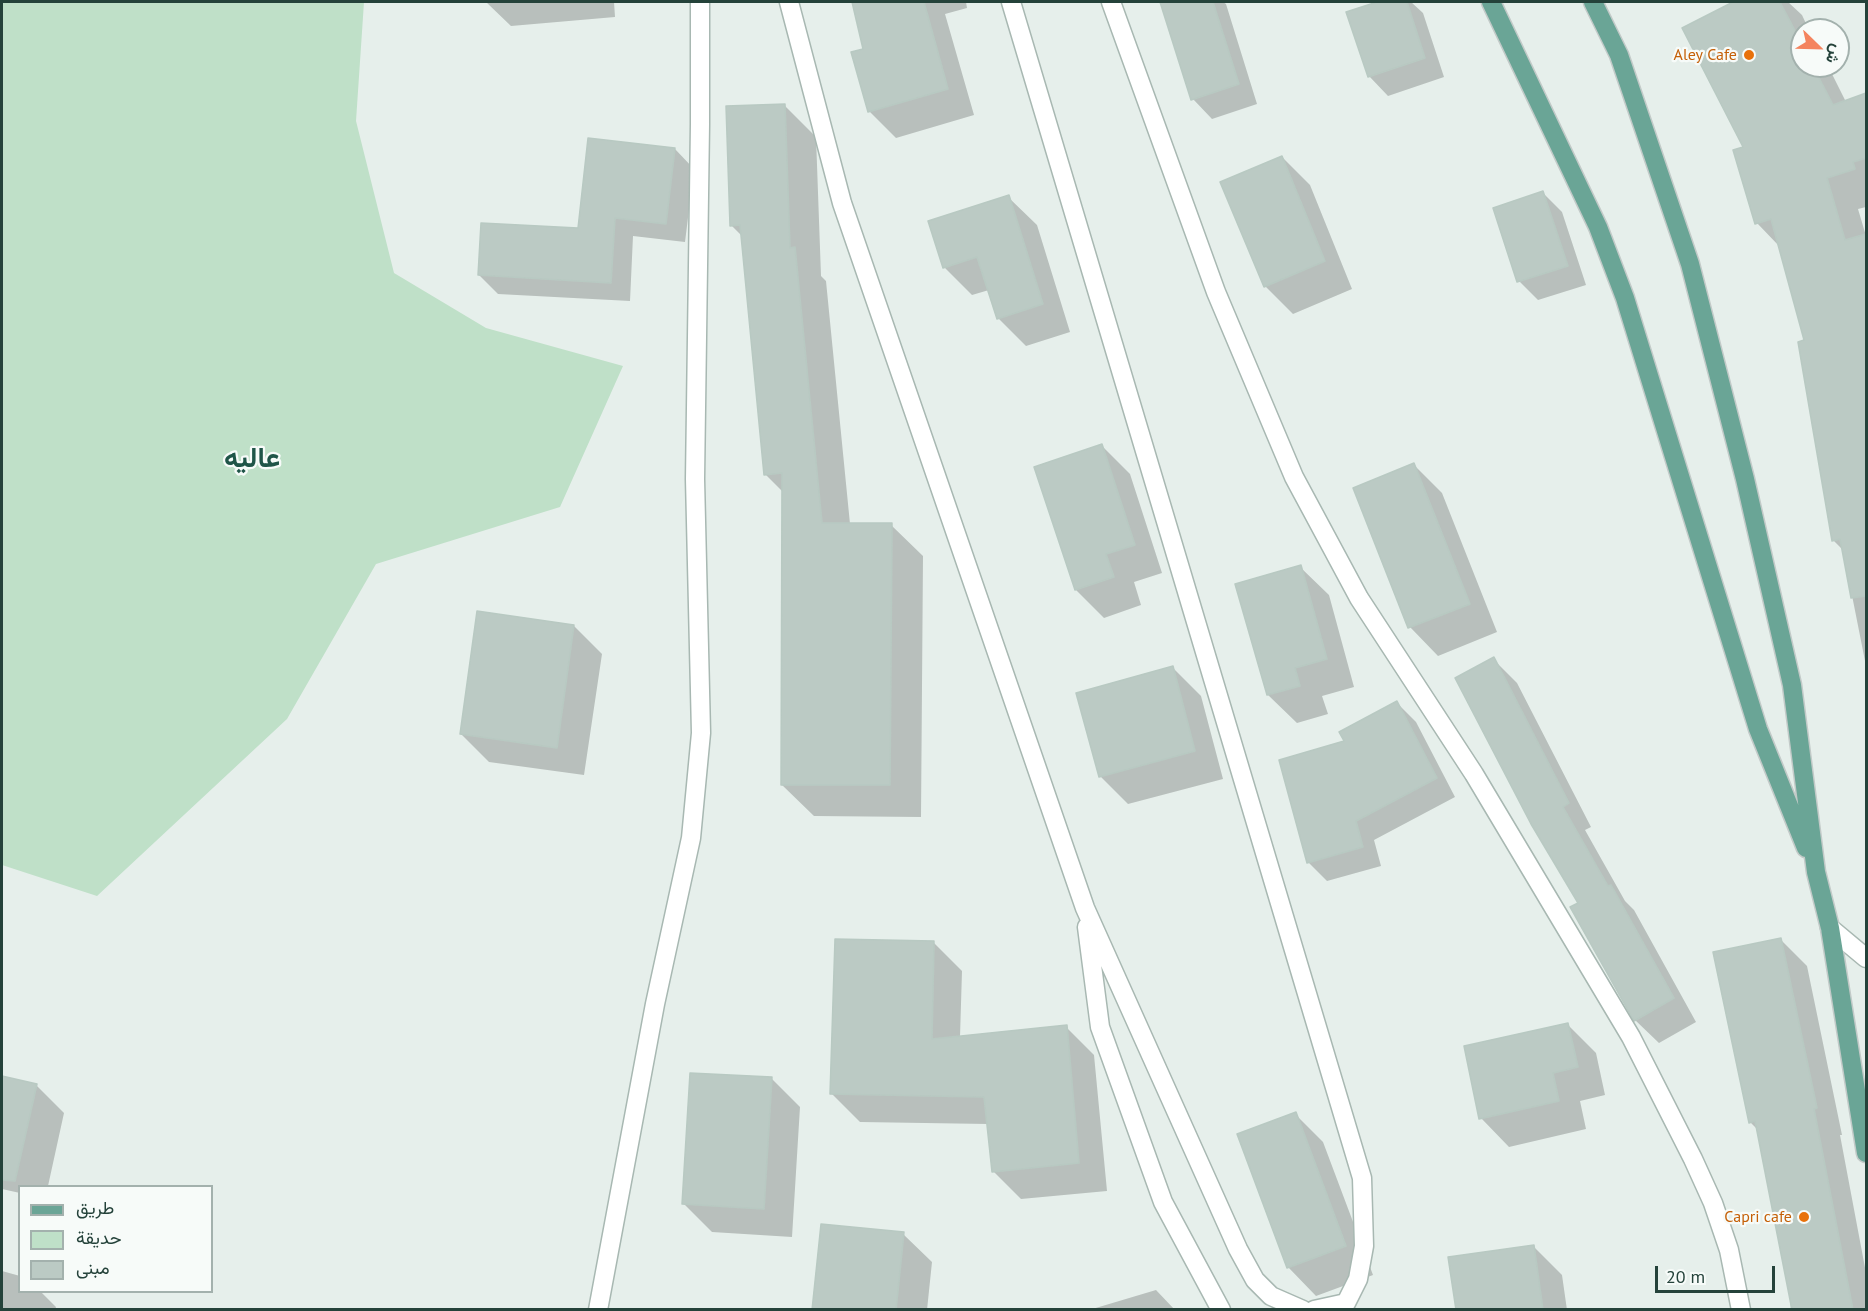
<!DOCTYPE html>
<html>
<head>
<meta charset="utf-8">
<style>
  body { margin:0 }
  #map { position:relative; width:1868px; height:1311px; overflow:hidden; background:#e6efeb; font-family:"PT Sans",Vazirmatn,sans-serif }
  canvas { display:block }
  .frame { position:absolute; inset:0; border:3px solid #24423a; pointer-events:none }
  .legend { position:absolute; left:18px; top:1185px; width:195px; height:108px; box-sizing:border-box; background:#f7fbf9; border:2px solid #a3b1ad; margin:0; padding:8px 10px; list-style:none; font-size:18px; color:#24423a }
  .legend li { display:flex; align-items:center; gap:12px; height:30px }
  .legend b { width:30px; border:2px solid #a3b1ad }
  .north { position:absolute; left:1790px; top:18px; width:60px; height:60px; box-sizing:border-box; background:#f7fbf9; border:2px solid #a3b1ad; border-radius:50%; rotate:113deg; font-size:16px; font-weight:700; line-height:24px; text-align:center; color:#24423a }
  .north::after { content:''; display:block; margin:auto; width:21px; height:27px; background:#f4845f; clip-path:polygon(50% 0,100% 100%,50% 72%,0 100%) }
  .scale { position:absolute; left:1655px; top:1266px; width:120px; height:27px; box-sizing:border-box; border:3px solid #24423a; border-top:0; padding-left:8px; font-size:18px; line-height:21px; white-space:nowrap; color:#24423a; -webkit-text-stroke:4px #f7fbf9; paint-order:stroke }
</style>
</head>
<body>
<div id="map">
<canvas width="1868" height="1311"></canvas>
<div class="frame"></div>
<ul class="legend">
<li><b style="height:8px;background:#6aa596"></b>طريق</li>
<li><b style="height:16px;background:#bfe0c8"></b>حديقة</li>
<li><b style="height:16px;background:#bbcac4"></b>مبنى</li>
</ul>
<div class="north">ش</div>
<div class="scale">20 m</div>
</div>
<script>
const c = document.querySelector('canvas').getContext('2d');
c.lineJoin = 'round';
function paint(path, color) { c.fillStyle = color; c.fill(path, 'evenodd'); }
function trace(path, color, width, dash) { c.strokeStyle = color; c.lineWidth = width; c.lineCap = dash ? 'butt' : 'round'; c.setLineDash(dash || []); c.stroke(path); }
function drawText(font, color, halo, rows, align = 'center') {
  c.font = font + ' "PT Sans",Vazirmatn,sans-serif'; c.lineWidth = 4.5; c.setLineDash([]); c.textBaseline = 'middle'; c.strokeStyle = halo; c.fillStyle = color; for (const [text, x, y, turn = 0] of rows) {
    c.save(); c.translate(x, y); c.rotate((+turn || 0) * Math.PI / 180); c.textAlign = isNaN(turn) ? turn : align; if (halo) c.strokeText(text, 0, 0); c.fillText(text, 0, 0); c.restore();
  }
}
const green = new Path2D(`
  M 2,2 L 364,2 L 356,121 L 394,273 L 486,328 L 623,366 L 560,507 L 376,564 L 287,719 L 97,896 L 2,865 Z`);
const shadow = new Path2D(`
  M 486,2 L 614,2 L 615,17 L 511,26 Z
  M 853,2 L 966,2 L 967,8 L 945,14 L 974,115 L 896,138 L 869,111 L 865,50 Z
  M 1161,2 L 1223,2 L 1226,4 L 1257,104 L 1212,119 L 1193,99 Z
  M 1381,2 L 1411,2 L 1423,13 L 1444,77 L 1388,96 L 1369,76 L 1348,13 Z
  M 1736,2 L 1788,2 L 1802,15 L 1809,30 L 1802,30 L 1802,66 L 1828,66 L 1846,102 L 1866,95 L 1866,207 L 1858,209 L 1866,236 L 1866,666 L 1843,550 L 1833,540 L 1806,342 L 1780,247 L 1757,223 L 1745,147 L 1684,28 Z
  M 784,105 L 816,137 L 821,276 L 826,281 L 850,524 L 891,525 L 923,556 L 921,817 L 814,816 L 782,785 L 784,493 L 765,474 L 742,236 L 731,225 Z
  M 675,149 L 694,169 L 685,242 L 633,236 L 630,301 L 498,294 L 479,275 L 579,229 Z
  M 1282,157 L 1310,185 L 1352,289 L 1293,314 L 1265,286 Z
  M 1543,193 L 1562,212 L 1586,285 L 1538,300 L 1519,281 Z
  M 1008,197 L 1037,225 L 1070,332 L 1026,346 L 998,318 L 989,290 L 972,295 L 944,267 Z
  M 1102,446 L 1130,474 L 1162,573 L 1134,582 L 1141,605 L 1104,618 L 1076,590 Z
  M 1414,465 L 1442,493 L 1497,632 L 1438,656 L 1410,627 L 1355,489 Z
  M 1300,567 L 1329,595 L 1354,687 L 1322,696 L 1328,714 L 1297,723 L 1268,695 L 1237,585 Z
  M 574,626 L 602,654 L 584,775 L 489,762 L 461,734 Z
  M 1493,659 L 1517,683 L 1591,827 L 1585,830 L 1625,901 L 1634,910 L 1696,1022 L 1659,1043 L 1635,1020 L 1580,904 Z
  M 1173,668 L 1201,696 L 1223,779 L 1128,804 L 1100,776 Z
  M 1397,703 L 1416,722 L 1455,797 L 1374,840 L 1381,866 L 1327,881 L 1308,862 L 1346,742 Z
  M 1780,939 L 1807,966 L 1842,1135 L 1840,1135 L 1866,1273 L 1866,1310 L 1791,1310 L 1789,1287 L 1758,1130 L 1750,1122 Z
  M 934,943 L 962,971 L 960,1037 L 1066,1027 L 1094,1055 L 1107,1191 L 1021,1199 L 993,1171 L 988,1124 L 860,1122 L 832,1094 Z
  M 1568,1025 L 1596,1053 L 1605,1095 L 1580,1101 L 1586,1129 L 1509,1147 L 1481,1118 Z
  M 2,1077 L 36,1085 L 64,1113 L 48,1186 L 20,1186 L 20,1193 L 2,1189 Z
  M 772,1079 L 800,1107 L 792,1237 L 712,1232 L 684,1204 Z
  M 1295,1114 L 1323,1142 L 1373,1275 L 1316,1296 L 1288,1267 Z
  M 903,1234 L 932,1262 L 927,1310 L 814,1310 Z
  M 1534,1247 L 1562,1275 L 1567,1310 L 1457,1310 Z
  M 2,1271 L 20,1276 L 20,1292 L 41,1292 L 56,1307 L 55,1310 L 2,1310 Z
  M 1156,1290 L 1175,1310 L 1089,1310 Z`);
const building = new Path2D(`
  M 852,2 L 924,2 L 948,89 L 868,112 L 851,52 L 863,49 Z
  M 1160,2 L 1213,2 L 1239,84 L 1191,100 Z
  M 1377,2 L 1407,2 L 1425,58 L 1368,77 L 1346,12 Z
  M 1733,2 L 1780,2 L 1802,44 L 1802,66 L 1813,66 L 1833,105 L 1866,93 L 1866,158 L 1853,162 L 1855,169 L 1827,178 L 1845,240 L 1866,234 L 1866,596 L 1851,598 L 1840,539 L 1832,541 L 1798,342 L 1804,340 L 1771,219 L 1755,224 L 1733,150 L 1743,147 L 1682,28 Z
  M 785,104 L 790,248 L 795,247 L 822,523 L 892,523 L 890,785 L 781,785 L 782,473 L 764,475 L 740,225 L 730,226 L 726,106 Z
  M 588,138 L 675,148 L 666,224 L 615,218 L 611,283 L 478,275 L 481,223 L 578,228 Z
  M 1282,156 L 1325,261 L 1264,287 L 1220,182 Z
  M 1543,191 L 1568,266 L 1517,282 L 1493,208 Z
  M 1009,195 L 1043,304 L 997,319 L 977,257 L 943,268 L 928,221 Z
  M 1102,444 L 1135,545 L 1106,554 L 1114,577 L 1075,590 L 1034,467 Z
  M 1414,463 L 1470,604 L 1408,628 L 1353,488 Z
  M 1301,565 L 1327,659 L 1295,668 L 1300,686 L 1267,695 L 1235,584 Z
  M 477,611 L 574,625 L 557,748 L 460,734 Z
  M 1494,657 L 1569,803 L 1563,807 L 1608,886 L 1611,885 L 1674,998 L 1634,1021 L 1570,907 L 1578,903 L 1531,824 L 1455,678 Z
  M 1173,666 L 1195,751 L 1099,777 L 1076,693 Z
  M 1397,701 L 1437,778 L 1356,821 L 1363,847 L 1307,863 L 1279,760 L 1344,741 L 1339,732 Z
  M 1781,938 L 1817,1108 L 1814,1109 L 1853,1310 L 1792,1310 L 1755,1121 L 1749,1123 L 1713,952 Z
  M 835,939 L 934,941 L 932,1039 L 1067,1025 L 1079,1163 L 992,1172 L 984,1097 L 830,1094 Z
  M 1568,1023 L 1578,1067 L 1553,1073 L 1559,1101 L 1479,1119 L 1464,1046 Z
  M 690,1073 L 772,1077 L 764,1209 L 682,1204 Z
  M 2,1076 L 37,1084 L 15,1181 L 2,1180 Z
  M 1296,1112 L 1346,1246 L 1287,1268 L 1237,1134 Z
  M 821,1224 L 904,1232 L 896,1310 L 812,1310 Z
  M 1534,1245 L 1543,1310 L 1456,1310 L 1448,1257 Z`);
const street = new Path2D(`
  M 789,2 L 842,203 L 1085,908 L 1238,1249 L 1255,1280 L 1271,1296 L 1303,1310
  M 1011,2 L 1362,1178 L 1364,1246 L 1358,1279 L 1346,1303 L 1314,1310
  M 1111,2 L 1216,292 L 1294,477 L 1359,598 L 1474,774 L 1631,1037 L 1693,1159 L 1713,1203 L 1729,1250 L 1741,1310
  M 1087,927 L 1100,1027 L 1163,1202 L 1221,1310
  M 1830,928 L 1866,958
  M 598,1310 L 655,1004 L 691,838 L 701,733 L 695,479 L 700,124 L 700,2`);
const primary = new Path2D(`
  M 1491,2 L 1598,227 L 1625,298 L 1758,729 L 1806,848
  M 1593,2 L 1619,55 L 1690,264 L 1745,479 L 1792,685 L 1816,872 L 1830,928 L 1866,1153`);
const markers = [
  [1749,55,6,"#e8710a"],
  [1804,1217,6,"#e8710a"]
];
const foodNames = [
  ["Aley Cafe",1737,55],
  ["Capri cafe",1792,1217]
];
const townNames = [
  ["عاليه",252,459]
];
paint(green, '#bfe0c8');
paint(shadow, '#0003');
paint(building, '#bbcac4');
trace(building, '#b8c9c2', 1.5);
trace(street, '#a8b8b2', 21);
trace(primary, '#c2cac8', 21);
trace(street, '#fff', 18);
trace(primary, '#6aa596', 18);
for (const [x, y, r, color] of markers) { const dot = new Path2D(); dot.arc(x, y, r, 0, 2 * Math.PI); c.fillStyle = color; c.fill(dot); trace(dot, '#f7fbf9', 2); }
drawText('16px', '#c56008', '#f7fbf9', foodNames, 'right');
drawText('bold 28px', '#1f5548', '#f7fbf9', townNames);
</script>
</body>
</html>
